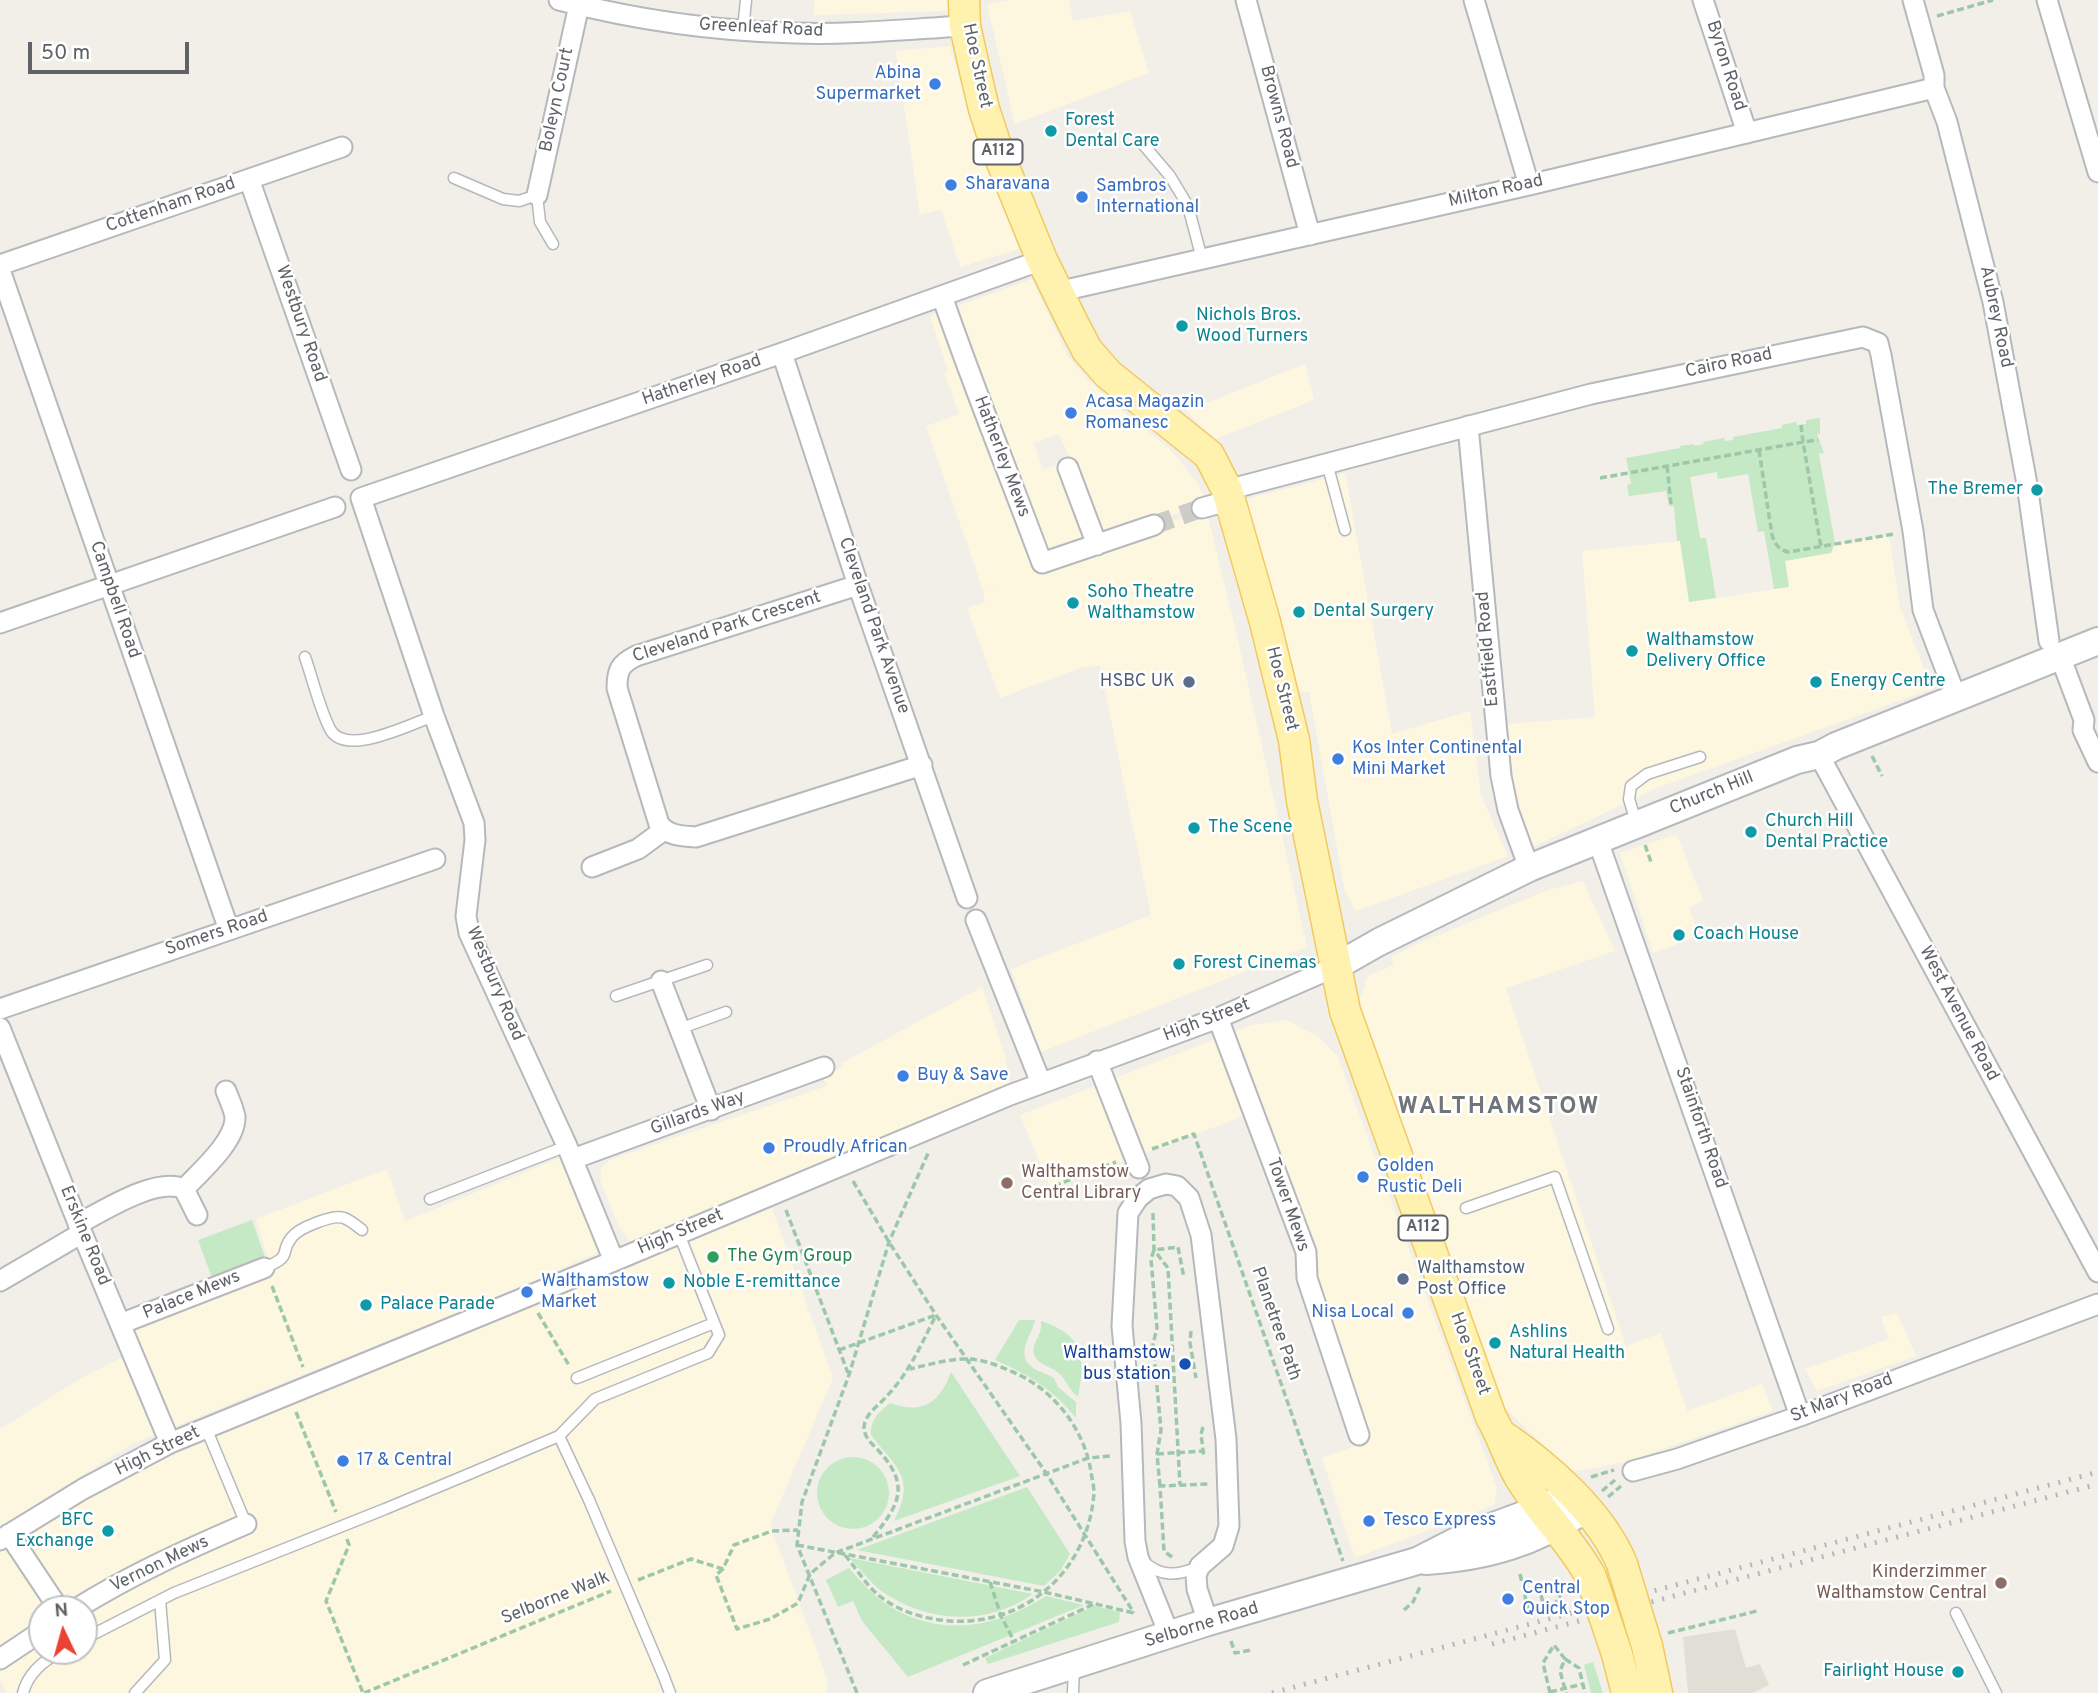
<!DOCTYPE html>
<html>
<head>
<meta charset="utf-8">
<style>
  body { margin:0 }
  #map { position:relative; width:2098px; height:1693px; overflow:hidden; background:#f1efe8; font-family:Overpass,sans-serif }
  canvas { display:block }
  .north { position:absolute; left:28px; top:1595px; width:70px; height:70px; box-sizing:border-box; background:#fff; border:2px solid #bfc1c3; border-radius:50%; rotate:355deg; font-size:19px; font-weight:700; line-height:28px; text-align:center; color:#5f6368 }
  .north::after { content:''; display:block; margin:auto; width:24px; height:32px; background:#ea4335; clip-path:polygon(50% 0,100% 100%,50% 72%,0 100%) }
  .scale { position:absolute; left:28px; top:42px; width:161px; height:32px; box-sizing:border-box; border:4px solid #5f6368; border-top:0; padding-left:9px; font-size:21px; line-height:24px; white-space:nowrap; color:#5f6368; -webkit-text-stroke:5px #fff; paint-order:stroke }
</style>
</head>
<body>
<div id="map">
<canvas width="2098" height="1693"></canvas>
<div class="north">N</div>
<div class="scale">50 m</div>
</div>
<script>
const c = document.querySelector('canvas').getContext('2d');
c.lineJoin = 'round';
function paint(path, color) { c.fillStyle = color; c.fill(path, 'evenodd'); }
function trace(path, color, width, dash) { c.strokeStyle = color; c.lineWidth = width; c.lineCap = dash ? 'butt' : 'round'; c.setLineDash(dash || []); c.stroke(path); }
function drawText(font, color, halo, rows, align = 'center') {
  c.font = font + ' Overpass,sans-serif'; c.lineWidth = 5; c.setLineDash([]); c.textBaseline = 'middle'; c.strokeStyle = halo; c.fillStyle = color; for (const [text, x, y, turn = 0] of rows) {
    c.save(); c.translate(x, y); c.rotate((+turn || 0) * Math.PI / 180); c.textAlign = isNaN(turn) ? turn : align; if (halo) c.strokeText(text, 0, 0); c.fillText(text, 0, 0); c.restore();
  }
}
const commercial = new Path2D(`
  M 814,0 L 947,0 L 947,11 L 814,15 Z
  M 1012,0 L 1069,0 L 1073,21 L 1130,11 L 1149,73 L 1015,124 L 987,4 Z
  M 950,46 L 977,138 L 1019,249 L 960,267 L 941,209 L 920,215 L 896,51 Z
  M 1032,279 L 1067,355 L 1086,378 L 1123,412 L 1169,448 L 1197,482 L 1207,503 L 1105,539 L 1059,434 L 1034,443 L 1043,470 L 1059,464 L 1085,536 L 1048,550 L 1054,565 L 1206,509 L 1238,640 L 1307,947 L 1041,1052 L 1011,969 L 1151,915 L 1100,666 L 1083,667 L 1000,698 L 967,608 L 985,602 L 983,591 L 1001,584 L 983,590 L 926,426 L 959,414 L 944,373 L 948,371 L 930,316 Z
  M 1305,364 L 1314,400 L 1215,439 L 1186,411 Z
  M 1345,473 L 1392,734 L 1470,711 L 1481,796 L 1508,856 L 1356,911 L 1345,892 L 1309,692 L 1297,691 L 1244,500 Z
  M 1889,536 L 1900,607 L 1932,689 L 1659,787 L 1533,847 L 1515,798 L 1508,724 L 1595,717 L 1582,551 L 1680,541 L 1690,602 L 1789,587 L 1784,554 Z
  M 1677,834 L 1703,901 L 1689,907 L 1699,936 L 1653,953 L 1620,853 Z
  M 1583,881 L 1615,951 L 1506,988 L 1626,1346 L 1661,1333 L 1687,1411 L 1762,1384 L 1773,1411 L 1625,1462 L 1572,1472 L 1503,1406 L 1359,1002 L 1368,976 L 1394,965 L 1392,957 L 1417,944 L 1548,890 Z
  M 982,987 L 1005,1055 L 1009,1083 L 1022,1078 L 1028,1092 L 197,1442 L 328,1391 L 772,1208 L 833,1378 L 770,1525 L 827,1678 L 827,1693 L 6,1693 L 0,1679 L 0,1528 L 87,1474 L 205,1417 L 475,1305 L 132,1444 L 0,1527 L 0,1429 L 83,1377 L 122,1358 L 112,1329 L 270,1265 L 256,1219 L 387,1169 L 405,1221 L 560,1158 L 599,1252 L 477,1304 L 630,1241 L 618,1224 L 600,1180 L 602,1167 L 609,1160 L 827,1086 L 823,1076 L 843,1067 L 842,1063 ZM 190,1444 L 191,1445 L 52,1519 L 93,1492 ZM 42,1609 L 84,1609 L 84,1651 L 42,1651 Z
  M 1286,1020 L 1319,1037 L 1338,1057 L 1497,1488 L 1494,1505 L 1355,1558 L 1322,1458 L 1364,1443 L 1254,1112 L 1051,1189 L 1020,1115 L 1252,1025 Z
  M 1897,1313 L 1916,1356 L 1817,1391 L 1805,1369 L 1889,1339 L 1881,1317 Z`);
const education = new Path2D(`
  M 1735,1629 L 1746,1668 L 1760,1664 L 1769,1685 L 1752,1693 L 1688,1693 L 1683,1637 Z`);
const green = new Path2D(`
  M 1820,418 L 1820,434 L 1817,434 L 1824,453 L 1819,454 L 1835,543 L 1831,553 L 1785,561 L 1789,587 L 1774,589 L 1764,531 L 1758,532 L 1748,474 L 1718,479 L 1717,472 L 1690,477 L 1700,538 L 1706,538 L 1716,598 L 1689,602 L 1680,541 L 1677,541 L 1674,506 L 1669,506 L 1666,491 L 1629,496 L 1627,485 L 1631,484 L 1626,458 L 1680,448 L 1680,446 L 1694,444 L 1695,446 L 1704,444 L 1703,442 L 1724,438 L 1725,441 L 1733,440 L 1733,437 L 1782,428 L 1782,425 L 1796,422 L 1797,425 L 1806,424 L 1806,420 Z
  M 252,1220 L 267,1263 L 214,1283 L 198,1240 Z
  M 1019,1320 L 1035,1320 C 1032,1336 1014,1354 1033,1368 C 1039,1372 1048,1374 1054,1378 L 1058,1387 L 1076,1402 L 1076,1418 C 1054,1390 1027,1374 995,1360 Z
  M 1041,1321 C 1083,1335 1086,1356 1078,1397 C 1068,1390 1066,1377 1056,1371 C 1049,1366 1037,1364 1034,1354 C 1031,1342 1043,1336 1041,1321 Z
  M 951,1372 L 1020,1476 L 894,1521 C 917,1477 896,1468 871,1435 C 870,1420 879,1412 890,1403 C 922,1415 940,1403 951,1372 Z
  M817 1493a36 36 0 1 1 72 0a36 36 0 1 1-72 0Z
  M 1027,1487 L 1070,1554 L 1060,1571 L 1044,1586 L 857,1550 Z
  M 850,1558 L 1033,1594 C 986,1627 926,1623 880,1590 C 869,1581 859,1568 850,1558 Z
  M 849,1568 C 863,1584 878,1601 898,1611 C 949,1637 999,1626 1046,1596 L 1084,1605 L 908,1677 L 862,1621 L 853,1601 L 838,1607 L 826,1580 Z
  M 1094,1606 L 1120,1612 L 1119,1622 L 988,1664 L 985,1658 Z
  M 1593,1662 L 1603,1693 L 1591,1693 L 1584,1665 Z`);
const streetTunnel = new Path2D(`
  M 1154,525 L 1202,508`);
const path = new Path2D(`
  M 1937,16 L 1993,0
  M 1801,425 L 1803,442 L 1818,440
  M 1759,450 L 1772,535 C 1775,545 1779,549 1788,552 L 1894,534
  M 1667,466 L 1671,504
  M 1600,478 L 1803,442 L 1821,547
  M 1872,756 L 1882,776
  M 1645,845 L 1651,862
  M 1152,1149 L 1194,1134 L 1343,1561
  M 853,1181 L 889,1242 L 936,1315 L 1046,1473 L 1134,1613
  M 1054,1186 L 1116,1162
  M 786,1210 L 848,1373
  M 1153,1213 L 1154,1250 L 1168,1268 L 1180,1485
  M 272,1286 L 303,1367
  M 538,1313 L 570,1367
  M 1191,1331 L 1190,1343 L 1196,1378
  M 839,1350 L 936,1315
  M 296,1412 L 336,1512
  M 1203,1427 L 1201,1434 L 1204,1458
  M 1157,1454 L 1203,1451
  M 1591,1477 L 1614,1470
  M 1160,1486 L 1157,1454 L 1161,1430 L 1153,1344 L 1157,1328 L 1151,1259 L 1154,1250 L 1178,1247 L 1184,1278
  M 1602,1491 L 1615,1480
  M 1608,1497 L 1621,1486
  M 873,1537 C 901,1503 910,1484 877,1449 C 871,1443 864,1437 864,1427 C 865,1414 878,1406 886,1397 C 909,1373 921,1345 936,1315
  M 347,1539 L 349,1545 L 326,1601 L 363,1693
  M 797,1545 L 1044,1592 L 1134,1613
  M 845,1555 C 854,1566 862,1578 871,1588 C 895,1614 936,1623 969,1621 C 1038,1616 1089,1562 1094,1493 C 1094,1486 1092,1479 1091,1472 C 1084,1427 1051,1386 1008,1370 C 995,1364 977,1358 962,1359 C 945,1360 927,1365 910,1369
  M 1172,1557 L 1164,1551 L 1160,1486 L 1208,1484
  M 723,1569 L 716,1575 L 737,1629 L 770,1619 L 798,1603 L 810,1574 L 835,1553 L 1088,1458 L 1111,1456
  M 1520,1574 L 1528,1609 L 1546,1614
  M 638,1580 L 691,1559 L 723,1569 L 734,1545 L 772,1531 L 798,1530
  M 990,1582 L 1001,1616 L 1014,1641
  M 1541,1595 L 1546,1614
  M 1404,1610 L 1413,1602 L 1420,1587
  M 1546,1614 L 1560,1597 L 1557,1589
  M 1668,1633 L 1757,1611
  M 1231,1641 L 1235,1653 L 1251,1650
  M 1565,1659 L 1579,1668 L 1585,1693
  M 963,1665 L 1094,1604
  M 1550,1692 L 1583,1684
  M 364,1693 L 611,1591
  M 857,1693 L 797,1545 L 802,1502 L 849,1375 L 889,1242 L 929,1151
  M 1550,1693 L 1543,1663 L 1554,1645 L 1565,1659 L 1560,1671 L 1566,1693`);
const lane = new Path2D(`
  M 743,30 L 746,0
  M 1142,143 L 1170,176 L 1188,206 L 1202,259
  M 454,178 L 503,199 L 519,201 L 537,195 L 540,222 L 553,244
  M 1327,463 L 1345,530
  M 305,657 C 313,680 319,707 330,729 C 345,758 410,724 434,716
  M 1637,825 L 1629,799 L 1631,786 L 1647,774 L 1700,757
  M 616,996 L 707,965
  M 679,1029 L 726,1012
  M 430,1199 L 567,1146
  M 1466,1208 L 1555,1177 L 1608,1329
  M 264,1268 C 295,1255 278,1254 292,1237 C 299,1228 333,1214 344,1218 C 350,1220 357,1226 362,1230
  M 577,1378 L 714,1323
  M 206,1428 L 246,1524
  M 559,1436 L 595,1399 L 708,1353 L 719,1335 L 679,1234
  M 469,1474 L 559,1436 L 589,1500
  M 1144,1562 C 1161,1577 1177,1576 1198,1567
  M 1956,1613 L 1996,1693
  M 84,1639 L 174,1593 L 385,1509
  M 664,1677 L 670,1693
  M 23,1693 C 28,1673 44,1660 62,1651
  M 135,1693 L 165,1660 L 160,1600
  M 1073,1693 L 1074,1667`);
const street = new Path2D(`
  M 559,0 C 636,20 716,31 795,33 C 852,35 909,29 965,26
  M 1246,0 L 1310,235
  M 1474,0 L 1529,185
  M 1703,0 L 1747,133
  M 1913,0 L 1934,75 L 1934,88 L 1947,122 L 1993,302 L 2027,484 L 2049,641
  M 2047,0 L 2098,172
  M 249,179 L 351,470
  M 537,195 L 579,5
  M 0,265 L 342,147
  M 0,270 L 229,930
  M 1057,292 L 1529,185 L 1934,88
  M 942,296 C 973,386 1009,474 1042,563 L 1154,525
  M 782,353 L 858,585 L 967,898
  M 1468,426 L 1501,776 L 1508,810 L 1529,868
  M 1068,468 L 1097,545
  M 1227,490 L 1591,394 L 1863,337 L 1878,343 L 1881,355 L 1913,531 L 1923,610 L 1956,697
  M 1202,508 L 1231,500
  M 858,585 L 636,656 C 620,664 617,670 617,688 L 659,824 C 668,836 682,836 696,837 L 922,765
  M 0,623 L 335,507
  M 2060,656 L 2084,720 L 2083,730 L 2098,762
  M 1819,755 L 2098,1272
  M 1598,841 L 1800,1416
  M 592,867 L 638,849 L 664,830
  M 976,920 L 1041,1083
  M 661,981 L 711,1110
  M 0,1009 L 435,859
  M 1218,1018 L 1306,1252 L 1307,1278 L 1359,1435
  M 0,1028 L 82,1233 L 170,1443
  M 1097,1061 L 1139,1168
  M 573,1159 L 824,1067
  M 184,1189 C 200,1172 236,1141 235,1117 C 234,1109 229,1099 226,1091
  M 78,1224 C 103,1211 157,1176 184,1189 L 197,1215
  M 614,1261 L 567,1146 L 469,933 L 466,916 L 475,840 L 474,823 L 434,716 L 361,498 L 782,353 L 1042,260
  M 0,1281 L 82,1233
  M 120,1324 L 264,1268
  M 1633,1471 L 1677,1459 L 1800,1416 L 2098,1304
  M 9,1534 L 59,1609
  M 0,1540 L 83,1489 L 170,1443 L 614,1261 L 1010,1095 L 1218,1018 L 1335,967
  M 76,1609 C 130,1575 188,1549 246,1524
  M 1169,1634 L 1138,1557 L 1135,1541 L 1131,1423 L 1122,1326 L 1128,1213 L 1138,1198 L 1149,1189 L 1166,1184 L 1177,1186 L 1189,1198 L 1201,1235 L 1226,1439 L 1229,1526 L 1223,1546 L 1200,1566 L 1196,1575 L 1197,1589 L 1208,1622
  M 0,1659 L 42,1631`);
const secondary = new Path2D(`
  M 1335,967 L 1379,942 L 1529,868 L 1797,760 L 1819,755 L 1836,746 L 2098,641
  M 1426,1561 C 1489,1557 1533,1543 1586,1509
  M 987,1693 L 1208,1622 L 1417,1561 L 1464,1537 L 1542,1508 L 1571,1494`);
const primary = new Path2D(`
  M 964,0 L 965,26 L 973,62 L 984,109 L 999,155 L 1042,260 L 1073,323 L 1087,350 L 1108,374 L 1209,455 L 1227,490 L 1265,622 L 1294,740 L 1302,801 L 1345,1011 L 1491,1417 C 1502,1436 1508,1457 1519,1476 C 1540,1512 1571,1540 1591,1577
  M 1503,1436 C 1548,1467 1601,1513 1622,1564
  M 1647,1646 L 1657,1693
  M 1617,1654 L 1627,1693`);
const rail = new Path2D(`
  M 1492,1644 L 2098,1484
  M 1272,1693 L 2098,1472`);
const laneBridge = new Path2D(`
  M 589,1500 L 664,1677
  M 385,1509 L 469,1474`);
const primaryBridge = new Path2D(`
  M 1622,1564 L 1647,1646
  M 1591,1577 L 1617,1654`);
const markers = [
  [935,84,7,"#3f7fe0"],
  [1051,131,7,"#0f9aa8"],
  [951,185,7,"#3f7fe0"],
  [1082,197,7,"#3f7fe0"],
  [1182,326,7,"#0f9aa8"],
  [1071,413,7,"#3f7fe0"],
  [2037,490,7,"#0f9aa8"],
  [1073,603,7,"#0f9aa8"],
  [1299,612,7,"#0f9aa8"],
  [1632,651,7,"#0f9aa8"],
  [1189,682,7,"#5c6f8a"],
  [1816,682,7,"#0f9aa8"],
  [1338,759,7,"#3f7fe0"],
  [1194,828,7,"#0f9aa8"],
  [1751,832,7,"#0f9aa8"],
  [1679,935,7,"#0f9aa8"],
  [1179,964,7,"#0f9aa8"],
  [903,1076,7,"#3f7fe0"],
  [769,1148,7,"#3f7fe0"],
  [1363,1177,7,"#3f7fe0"],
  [1007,1183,7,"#8d6e63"],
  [713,1257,7,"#2e9e5b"],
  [1403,1279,7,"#5c6f8a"],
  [669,1283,7,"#0f9aa8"],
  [527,1292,7,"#3f7fe0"],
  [366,1305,7,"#0f9aa8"],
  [1408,1313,7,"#3f7fe0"],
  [1495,1343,7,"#0f9aa8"],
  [1185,1364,7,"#1a4fb4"],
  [343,1461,7,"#3f7fe0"],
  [1369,1521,7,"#3f7fe0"],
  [108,1531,7,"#0f9aa8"],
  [2001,1583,7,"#8d6e63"],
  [1508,1599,7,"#3f7fe0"],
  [1958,1672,7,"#0f9aa8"]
];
const shields = [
  [998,152,49],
  [1423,1228,49]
];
const shieldNames = [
  ["A112",998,152],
  ["A112",1423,1228]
];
const streetNames = [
  ["Greenleaf Road",761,29,3],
  ["Hoe Street",976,66,78],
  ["Byron Road",1725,66,72],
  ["Boleyn Court",558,100,-78],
  ["Browns Road",1278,117,75],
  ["Milton Road",1496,192,-13],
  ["Cottenham Road",171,206,-19],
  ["Aubrey Road",1995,317,78],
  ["Westbury Road",300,324,71],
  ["Cairo Road",1729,364,-12],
  ["Hatherley Road",702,381,-19],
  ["Hatherley Mews",1001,457,69],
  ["Campbell Road",114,600,71],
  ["Cleveland Park Avenue",873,626,71],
  ["Cleveland Park Crescent",727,628,-18],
  ["Eastfield Road",1489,649,-95],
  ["Hoe Street",1281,689,76],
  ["Church Hill",1712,794,-22],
  ["Somers Road",217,934,-19],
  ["Westbury Road",494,984,67],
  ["West Avenue Road",1958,1014,62],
  ["High Street",1207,1021,-21],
  ["Gillards Way",698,1114,-20],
  ["Stainforth Road",1700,1128,71],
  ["Tower Mews",1287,1205,71],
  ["High Street",681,1233,-23],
  ["Erskine Road",84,1236,68],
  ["Palace Mews",192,1296,-22],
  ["Planetree Path",1275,1324,71],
  ["Hoe Street",1469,1354,70],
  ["St Mary Road",1842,1399,-21],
  ["High Street",158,1452,-26],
  ["Vernon Mews",160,1565,-26],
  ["Selborne Walk",556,1599,-22],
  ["Selborne Road",1202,1626,-17]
];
const shopNames = [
  ["Abina",921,74,"right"],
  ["Supermarket",921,95,"right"],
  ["Sharavana",965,185],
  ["Sambros",1096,187],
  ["International",1096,208],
  ["Acasa Magazin",1085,403],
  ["Romanesc",1085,424],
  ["Kos Inter Continental",1352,749],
  ["Mini Market",1352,770],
  ["Buy & Save",917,1076],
  ["Proudly African",783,1148],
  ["Golden",1377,1167],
  ["Rustic Deli",1377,1188],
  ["Walthamstow",541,1282],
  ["Market",541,1303],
  ["Nisa Local",1394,1313,"right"],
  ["17 & Central",357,1461],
  ["Tesco Express",1383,1521],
  ["Central",1522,1589],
  ["Quick Stop",1522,1610]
];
const cultureNames = [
  ["Forest",1065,121],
  ["Dental Care",1065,142],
  ["Nichols Bros.",1196,316],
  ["Wood Turners",1196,337],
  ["The Bremer",2023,490,"right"],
  ["Soho Theatre",1087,593],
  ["Walthamstow",1087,614],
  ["Dental Surgery",1313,612],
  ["Walthamstow",1646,641],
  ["Delivery Office",1646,662],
  ["Energy Centre",1830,682],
  ["Church Hill",1765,822],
  ["Dental Practice",1765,843],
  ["The Scene",1208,828],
  ["Coach House",1693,935],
  ["Forest Cinemas",1193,964],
  ["Noble E-remittance",683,1283],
  ["Palace Parade",380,1305],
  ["Ashlins",1509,1333],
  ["Natural Health",1509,1354],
  ["BFC",94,1521,"right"],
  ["Exchange",94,1542,"right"],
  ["Fairlight House",1944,1672,"right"]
];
const serviceNames = [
  ["HSBC UK",1175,682],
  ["Walthamstow",1417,1269,"left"],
  ["Post Office",1417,1290,"left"]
];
const educationNames = [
  ["Walthamstow",1021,1173],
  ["Central Library",1021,1194],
  ["Kinderzimmer",1987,1573,"right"],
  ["Walthamstow Central",1987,1594,"right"]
];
const leisureNames = [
  ["The Gym Group",727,1257]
];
const transitNames = [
  ["Walthamstow",1171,1354],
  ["bus station",1171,1375]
];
const districtNames = [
  ["WALTHAMSTOW",1499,1108]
];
paint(commercial, '#fef7e0');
paint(education, '#e1ded6');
paint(green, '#c5e8c5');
trace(streetTunnel, '#ccccc8', 19, [19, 10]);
trace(lane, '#b5b8bc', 13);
trace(street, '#b5b8bc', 23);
trace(secondary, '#b6babf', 30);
trace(primary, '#f2c960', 33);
trace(path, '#9cc7a9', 3.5, [7, 3.5]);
trace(lane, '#fff', 10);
trace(street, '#fff', 19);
trace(secondary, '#fff', 26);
trace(primary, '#fff2af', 30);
trace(rail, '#b6b7b8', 5, [2, 9]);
trace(laneBridge, '#b5b8bc', 13, []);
trace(primaryBridge, '#f2c960', 33, []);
trace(laneBridge, '#fff', 10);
trace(primaryBridge, '#fff2af', 30);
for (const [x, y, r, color] of markers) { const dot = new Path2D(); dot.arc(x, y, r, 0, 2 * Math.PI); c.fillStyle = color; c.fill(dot); trace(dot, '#fff', 2.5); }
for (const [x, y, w] of shields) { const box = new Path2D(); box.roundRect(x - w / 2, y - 12.5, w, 25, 5); c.fillStyle = '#fff'; c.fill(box); trace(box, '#5f6368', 2); }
drawText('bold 16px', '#5f6368', null, shieldNames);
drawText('18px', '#5f6368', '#fff', streetNames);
drawText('18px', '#366cbe', '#fff', shopNames, 'left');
drawText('18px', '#0d838f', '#fff', cultureNames, 'left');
drawText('18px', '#4e5e75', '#fff', serviceNames, 'right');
drawText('18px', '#785e54', '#fff', educationNames, 'left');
drawText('18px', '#27864d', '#fff', leisureNames, 'left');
drawText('18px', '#164399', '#fff', transitNames, 'right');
c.letterSpacing = '2px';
drawText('bold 24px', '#70757a', '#fff', districtNames);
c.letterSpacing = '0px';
</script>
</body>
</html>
